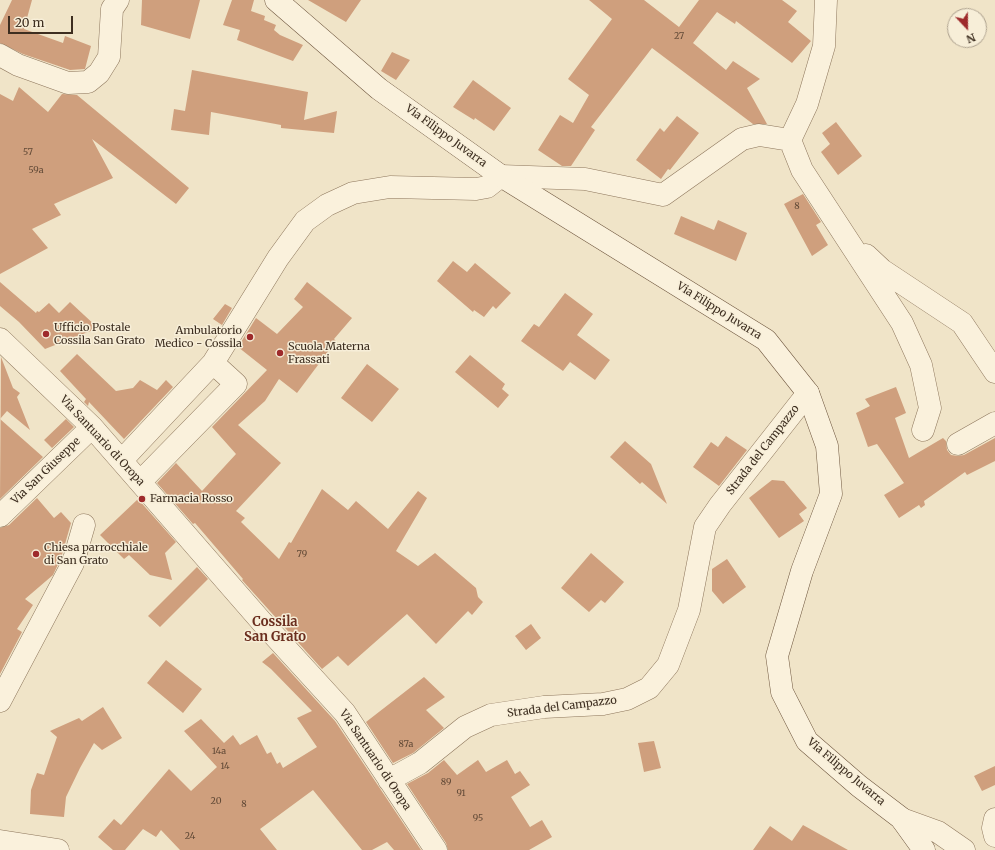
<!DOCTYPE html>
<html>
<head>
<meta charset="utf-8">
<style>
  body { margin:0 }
  #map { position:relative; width:995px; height:850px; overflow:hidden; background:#f0e4c8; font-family:Merriweather,serif }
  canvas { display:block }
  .north { position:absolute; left:947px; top:8px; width:40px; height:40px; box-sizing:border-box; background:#f7eed8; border:1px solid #ada18e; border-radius:50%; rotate:158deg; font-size:11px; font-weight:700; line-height:16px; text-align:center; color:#3d2e20 }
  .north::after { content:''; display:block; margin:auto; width:14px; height:18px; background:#9e2a2b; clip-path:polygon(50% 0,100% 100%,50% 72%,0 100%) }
  .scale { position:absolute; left:8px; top:16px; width:65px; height:18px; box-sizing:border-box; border:2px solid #3d2e20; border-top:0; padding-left:5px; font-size:12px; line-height:14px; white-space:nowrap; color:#3d2e20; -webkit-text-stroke:3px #f7eed8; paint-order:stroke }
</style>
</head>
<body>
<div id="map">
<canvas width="995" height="850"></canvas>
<div class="north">N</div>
<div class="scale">20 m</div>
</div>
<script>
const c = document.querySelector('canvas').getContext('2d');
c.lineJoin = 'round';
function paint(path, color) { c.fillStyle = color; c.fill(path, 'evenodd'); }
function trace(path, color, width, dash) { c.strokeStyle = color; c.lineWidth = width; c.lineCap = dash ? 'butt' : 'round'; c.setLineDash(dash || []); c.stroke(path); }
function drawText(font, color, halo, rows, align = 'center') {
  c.font = font + ' Merriweather,serif'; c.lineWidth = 3; c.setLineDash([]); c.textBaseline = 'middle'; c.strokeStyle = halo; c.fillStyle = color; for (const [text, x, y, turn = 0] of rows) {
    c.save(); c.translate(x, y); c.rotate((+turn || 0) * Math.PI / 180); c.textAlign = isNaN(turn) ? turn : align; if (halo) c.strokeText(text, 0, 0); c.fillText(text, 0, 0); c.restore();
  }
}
const building = new Path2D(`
  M 12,0 L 32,0 L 24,29 L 63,43 L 65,36 L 91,46 L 85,69 L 70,70 L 23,54 L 0,43 L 0,25 Z
  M 142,0 L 200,0 L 190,39 L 141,25 Z
  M 232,0 L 254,0 L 251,11 L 265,16 L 264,20 L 276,25 L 274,30 L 280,35 L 303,45 L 293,61 L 237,40 L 240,30 L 223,25 Z
  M 308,0 L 361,0 L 346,22 Z
  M 589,0 L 644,0 L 679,27 L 699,0 L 782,0 L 797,11 L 788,22 L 811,41 L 792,63 L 736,21 L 735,24 L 717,12 L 693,43 L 726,70 L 733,61 L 760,79 L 747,88 L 767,124 L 753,124 L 652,48 L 591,127 L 595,130 L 571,166 L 562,166 L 538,150 L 560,115 L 573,123 L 589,95 L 568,79 L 612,19 Z
  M 392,52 L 410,60 L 396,80 L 381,71 Z
  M 192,70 L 308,92 L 304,120 L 337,111 L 334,133 L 281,128 L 281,125 L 211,112 L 209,135 L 171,130 L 174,109 L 185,111 Z
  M 473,80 L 511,108 L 494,131 L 475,118 L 474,120 L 453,107 Z
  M 19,87 L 48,112 L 62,94 L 77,95 L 189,188 L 176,204 L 92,139 L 113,178 L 54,204 L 61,215 L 32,229 L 48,248 L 0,274 L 0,94 L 13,101 Z
  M 677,116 L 699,133 L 670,170 L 668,169 L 661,179 L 636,160 L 660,128 L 664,132 Z
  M 836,122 L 862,156 L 838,175 L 821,152 L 830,144 L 822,133 Z
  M 803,194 L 821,222 L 816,225 L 828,245 L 812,256 L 784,204 Z
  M 681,216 L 714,230 L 718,220 L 747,233 L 736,261 L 674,234 Z
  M 453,261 L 467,272 L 475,263 L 511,293 L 496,309 L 493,306 L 484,317 L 474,310 L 473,312 L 437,281 Z
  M 0,282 L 36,313 L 37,311 L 39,312 L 49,303 L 59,313 L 70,302 L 98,328 L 45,349 L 19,322 L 0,306 Z
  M 307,282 L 352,318 L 334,339 L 336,341 L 297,393 L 279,379 L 265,401 L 238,425 L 281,463 L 236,511 L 245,518 L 241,522 L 279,559 L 289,542 L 291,543 L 322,489 L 348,510 L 356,501 L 388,529 L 418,491 L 427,498 L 396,551 L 418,566 L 435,553 L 476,588 L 478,597 L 483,602 L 472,615 L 468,611 L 436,644 L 407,614 L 348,666 L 338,656 L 322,669 L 242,580 L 243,579 L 195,523 L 193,524 L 157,483 L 176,463 L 202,491 L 236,454 L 212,427 L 267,370 L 238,347 L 256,318 L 277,334 L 303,307 L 294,299 Z
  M 565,293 L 593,314 L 577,335 L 610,360 L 595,380 L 570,362 L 563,371 L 521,341 L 534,324 L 539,327 Z
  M 225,304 L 232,308 L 222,325 L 213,319 Z
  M 77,354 L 116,391 L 133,388 L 140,380 L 157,390 L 166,380 L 173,387 L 124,439 L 89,402 L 88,406 L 84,402 L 86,399 L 60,371 Z
  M 470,355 L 505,384 L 502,389 L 509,395 L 498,408 L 455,372 Z
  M 1,357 L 13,388 L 20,393 L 17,397 L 30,430 L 7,411 L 0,419 L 43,457 L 0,499 Z
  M 367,364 L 399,389 L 372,422 L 341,398 Z
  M 896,387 L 906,413 L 895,418 L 909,458 L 943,438 L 946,441 L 947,450 L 951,455 L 958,456 L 964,455 L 995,438 L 995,461 L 967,475 L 965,472 L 924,501 L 925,505 L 921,508 L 919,505 L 899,518 L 884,495 L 904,483 L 877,444 L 868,447 L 856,413 L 870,406 L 865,399 Z
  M 66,419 L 74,427 L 52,448 L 44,440 Z
  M 726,436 L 747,450 L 719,486 L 693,467 L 711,442 L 718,447 Z
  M 625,441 L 651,464 L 667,504 L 642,482 L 640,484 L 610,457 Z
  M 772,480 L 784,481 L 807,508 L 799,514 L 804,521 L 779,538 L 749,498 Z
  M 37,498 L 54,518 L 61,512 L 71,523 L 61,558 L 53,575 L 25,599 L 33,605 L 17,629 L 22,632 L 0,674 L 0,528 L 9,525 Z
  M 138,499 L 176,542 L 165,553 L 172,580 L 150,575 L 129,555 L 124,559 L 100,535 Z
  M 591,553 L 624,582 L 605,603 L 601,600 L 589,612 L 561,588 Z
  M 727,559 L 746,587 L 723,604 L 712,591 L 712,569 Z
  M 197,567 L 208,579 L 160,627 L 148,616 Z
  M 531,624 L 541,638 L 526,650 L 515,636 Z
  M 273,653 L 335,721 L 421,850 L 394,850 L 387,842 L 372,850 L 362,850 L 313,790 L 260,829 L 277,850 L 180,850 L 161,830 L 156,837 L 143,829 L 125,850 L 113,850 L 98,837 L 114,819 L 121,825 L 169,769 L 191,791 L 217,767 L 184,731 L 201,719 L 224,743 L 233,735 L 240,745 L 257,735 L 267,754 L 271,752 L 277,764 L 280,762 L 283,768 L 317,747 L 297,718 L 312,711 L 271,669 L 262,662 Z
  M 166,660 L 202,689 L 183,713 L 147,683 Z
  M 424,677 L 445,697 L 426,710 L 444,728 L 413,753 L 393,763 L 366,722 Z
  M 103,707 L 122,738 L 102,750 L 94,743 L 80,768 L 66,797 L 64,817 L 30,814 L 31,790 L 37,773 L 44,775 L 57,737 L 50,731 L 79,718 L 82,721 Z
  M 654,741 L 661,768 L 644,772 L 638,743 Z
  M 444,760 L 457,775 L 478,760 L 486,772 L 507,760 L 515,774 L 520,771 L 530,785 L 511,797 L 530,827 L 542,820 L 552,837 L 529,850 L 448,850 L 446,843 L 407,784 L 428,773 Z
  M 995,766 L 995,785 L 982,791 L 974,776 Z
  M 803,825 L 848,850 L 753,850 L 770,826 L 792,841 Z`);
const minor = new Path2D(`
  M 0,55 L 18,65 L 68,83 L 88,82 L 99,73 L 109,57 L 112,9 L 118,0
  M 790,140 L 802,170 L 902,323 L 921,365 L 930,408 L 923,430
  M 866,255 L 882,270 L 962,323 L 995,372
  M 0,339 L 92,427 L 261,621 L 345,713 L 436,850
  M 213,363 L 278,258 L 305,221 L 327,205 L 353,193 L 390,187 L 476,189 L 487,187 L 501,176 L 585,179 L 663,195 L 742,139 L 759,135 L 790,140 L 807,104 L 824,46 L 826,0
  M 958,444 L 995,423
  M 122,460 L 213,363 L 236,384 L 141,481
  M 0,516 L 92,427
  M 0,701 L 73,563 L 84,525
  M 389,780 L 420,763 L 465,727 L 491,715 L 544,707 L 603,704 L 627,699 L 649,688 L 668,665 L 689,610 L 705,527 L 720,505 L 808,393
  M 902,819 L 938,832 L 964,850
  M 995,819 L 993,828 L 995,836
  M 0,841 L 58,850`);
const secondary = new Path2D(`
  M 276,0 L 379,89 L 501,176 L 766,340 L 808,393 L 827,446 L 831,494 L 802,571 L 777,656 L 782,692 L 807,741 L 859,786 L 901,818 L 924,850`);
const markers = [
  [46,334,4,"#9e2a2b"],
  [250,337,4,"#9e2a2b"],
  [280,353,4,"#9e2a2b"],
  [142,499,4,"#9e2a2b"],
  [36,554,4,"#9e2a2b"]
];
const numberNames = [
  ["27",679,36],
  ["57",28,152],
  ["59a",36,170],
  ["8",797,206],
  ["79",302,554],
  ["87a",406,744],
  ["14a",219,751],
  ["14",225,766],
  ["89",446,782],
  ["91",461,793],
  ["20",216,801],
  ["8",244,804],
  ["95",478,818],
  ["24",190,836]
];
const streetNames = [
  ["Via Filippo Juvarra",446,136,36],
  ["Via Filippo Juvarra",719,311,32],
  ["Via Santuario di Oropa",102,441,47],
  ["Strada del Campazzo",763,450,-52],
  ["Via San Giuseppe",46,471,-44],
  ["Strada del Campazzo",562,707,-7],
  ["Via Santuario di Oropa",375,760,56],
  ["Via Filippo Juvarra",846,772,40]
];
const poiNames = [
  ["Ufficio Postale",54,328],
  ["Cossila San Grato",54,341],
  ["Ambulatorio",242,331,"right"],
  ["Medico - Cossila",242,344,"right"],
  ["Scuola Materna",288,347],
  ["Frassati",288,360],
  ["Farmacia Rosso",150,499],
  ["Chiesa parrocchiale",44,548],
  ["di San Grato",44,561]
];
const quarterNames = [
  ["Cossila",275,622],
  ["San Grato",275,637]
];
paint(building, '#cf9f7d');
trace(minor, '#8d765c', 23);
trace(secondary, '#6f573f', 23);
trace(minor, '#faf1dc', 22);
trace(secondary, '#faf1dc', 22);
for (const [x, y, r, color] of markers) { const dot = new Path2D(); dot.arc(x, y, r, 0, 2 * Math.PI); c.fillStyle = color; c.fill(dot); trace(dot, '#f7eed8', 1.5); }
drawText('9px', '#624a37', null, numberNames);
drawText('11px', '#3d2e20', '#f7eed8', streetNames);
drawText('11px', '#3d2e20', '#f7eed8', poiNames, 'left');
drawText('bold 13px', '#6b2e1e', '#f7eed8', quarterNames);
</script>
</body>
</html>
